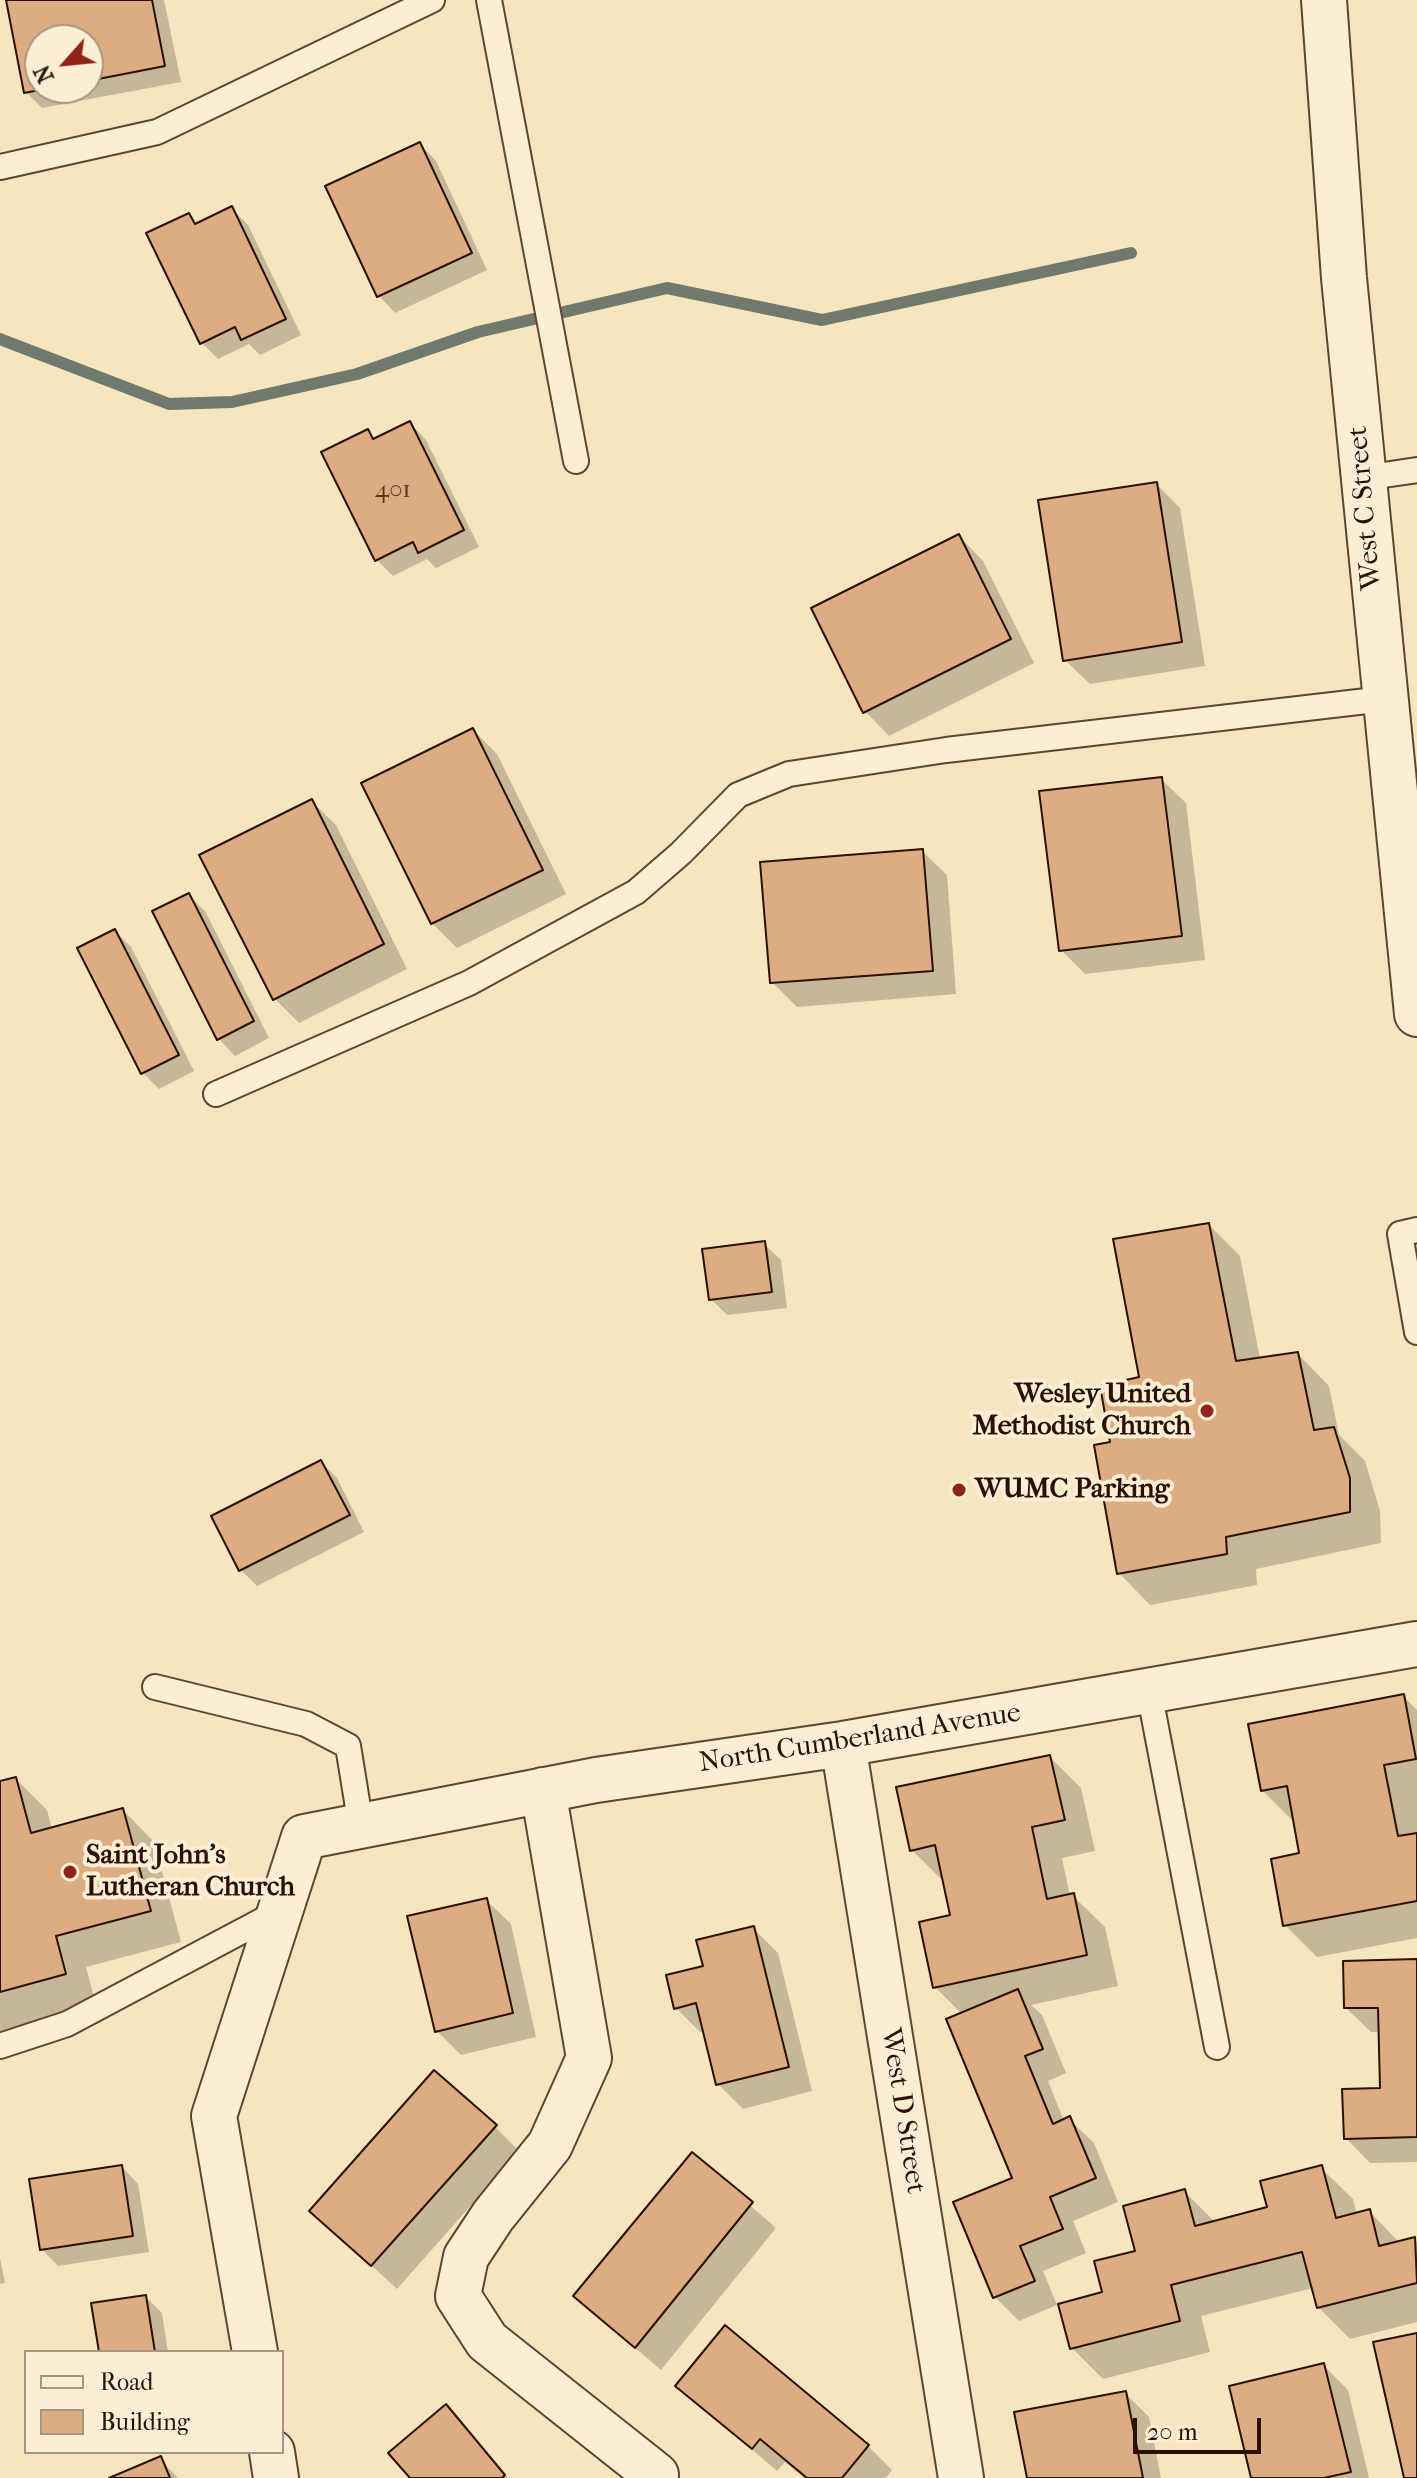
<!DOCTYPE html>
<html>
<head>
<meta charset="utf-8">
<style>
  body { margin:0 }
  #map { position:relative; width:1417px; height:2478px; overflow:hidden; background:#f7e5bf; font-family:"IM FELL French Canon",serif }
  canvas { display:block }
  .legend { position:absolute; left:24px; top:2350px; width:260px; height:104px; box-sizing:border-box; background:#faeed5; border:2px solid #a79581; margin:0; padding:10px 14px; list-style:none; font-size:24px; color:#2b1004 }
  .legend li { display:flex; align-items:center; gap:16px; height:40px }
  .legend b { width:40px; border:2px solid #a79581 }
  .north { position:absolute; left:24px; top:24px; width:80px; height:80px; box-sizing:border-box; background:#faeed5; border:2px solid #a79581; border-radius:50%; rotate:243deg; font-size:22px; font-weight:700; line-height:32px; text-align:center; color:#2b1004 }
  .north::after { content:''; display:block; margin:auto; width:28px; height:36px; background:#8f2418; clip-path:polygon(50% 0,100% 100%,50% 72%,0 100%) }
  .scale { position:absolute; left:1133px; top:2418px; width:128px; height:36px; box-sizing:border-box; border:4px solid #2b1004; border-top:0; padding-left:10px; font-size:24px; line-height:28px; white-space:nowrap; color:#2b1004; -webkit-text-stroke:6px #faeed5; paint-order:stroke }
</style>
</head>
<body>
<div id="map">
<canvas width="1417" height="2478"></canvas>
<ul class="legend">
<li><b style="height:10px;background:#faeed5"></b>Road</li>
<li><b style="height:22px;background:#deac83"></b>Building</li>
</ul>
<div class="north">N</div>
<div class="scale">20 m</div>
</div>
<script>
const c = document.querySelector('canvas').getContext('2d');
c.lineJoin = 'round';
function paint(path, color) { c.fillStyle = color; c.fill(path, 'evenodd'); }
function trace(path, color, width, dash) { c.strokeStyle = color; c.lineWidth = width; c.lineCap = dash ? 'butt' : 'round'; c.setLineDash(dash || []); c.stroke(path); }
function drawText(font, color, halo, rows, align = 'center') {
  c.font = font + ' "IM FELL French Canon",serif'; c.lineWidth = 8; c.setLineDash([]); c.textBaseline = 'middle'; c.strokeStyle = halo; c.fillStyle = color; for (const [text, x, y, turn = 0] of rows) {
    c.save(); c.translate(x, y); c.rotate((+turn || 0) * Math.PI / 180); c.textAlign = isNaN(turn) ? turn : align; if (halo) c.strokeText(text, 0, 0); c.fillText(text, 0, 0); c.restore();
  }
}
const shadow = new Path2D(`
  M 13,0 L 164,0 L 181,82 L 42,108 L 26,92 ZM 40,40 L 88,40 L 88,88 L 40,88 Z
  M 420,144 L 436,161 L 487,270 L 395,313 L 379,296 L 328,187 Z
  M 232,209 L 248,225 L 301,335 L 260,355 L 249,344 L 218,359 L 202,343 L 189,215 L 198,225 Z
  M 410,423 L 426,440 L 479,547 L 436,568 L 427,559 L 393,576 L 377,560 L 367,432 L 376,440 Z
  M 1156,484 L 1180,508 L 1205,666 L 1090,684 L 1065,660 Z
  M 959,536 L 983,561 L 1034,663 L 889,736 L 865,711 Z
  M 473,730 L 497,754 L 566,894 L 457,948 L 432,923 Z
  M 1161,779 L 1186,803 L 1205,960 L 1085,974 L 1061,950 Z
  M 311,801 L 336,825 L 407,969 L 299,1023 L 275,999 Z
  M 922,851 L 947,875 L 956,994 L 797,1007 L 772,982 Z
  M 188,895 L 205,911 L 269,1038 L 235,1056 L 219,1039 L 154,912 Z
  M 115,931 L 131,947 L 194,1071 L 159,1089 L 143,1073 Z
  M 1209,1225 L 1240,1256 L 1260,1359 L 1298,1354 L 1329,1386 L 1339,1435 L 1365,1461 L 1380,1511 L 1381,1543 L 1256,1569 L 1257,1585 L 1150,1605 L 1119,1573 L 1113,1443 Z
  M 764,1244 L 781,1260 L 787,1308 L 727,1315 L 711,1299 Z
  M 321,1462 L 337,1478 L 364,1532 L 257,1586 L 241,1570 Z
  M 1403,1696 L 1417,1710 L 1417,1938 L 1317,1957 L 1285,1925 L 1302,1855 L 1294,1822 L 1262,1790 Z
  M 1050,1757 L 1081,1788 L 1095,1851 L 1062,1858 L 1070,1896 L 1073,1896 L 1105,1927 L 1118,1986 L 1031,2005 L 1042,2015 L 1066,2073 L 1048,2081 L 1064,2121 L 1069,2119 L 1094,2143 L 1118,2202 L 1073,2221 L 1086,2253 L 1043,2271 L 1057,2305 L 1019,2321 L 995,2297 L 1014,2179 L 962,2014 L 935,1987 L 952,1917 L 943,1881 L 912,1850 Z
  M 16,1779 L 47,1810 L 52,1829 L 123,1810 L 154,1842 L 181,1942 L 86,1967 L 96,2005 L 0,2031 L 0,1783 Z
  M 486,1900 L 511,1924 L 536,2037 L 461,2055 L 437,2031 Z
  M 754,1929 L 778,1953 L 812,2091 L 743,2109 L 718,2084 L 705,2031 L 700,2032 L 676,2008 L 705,1968 Z
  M 1417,1961 L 1417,2162 L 1370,2163 L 1346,2138 L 1382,2090 L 1381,2032 L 1371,2032 L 1346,2008 Z
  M 495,2127 L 519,2151 L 397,2289 L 312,2211 Z
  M 692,2155 L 776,2228 L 661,2370 L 575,2296 Z
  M 122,2167 L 138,2184 L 149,2252 L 58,2266 L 42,2249 Z
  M 1321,2168 L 1353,2199 L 1357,2215 L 1369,2211 L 1400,2243 L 1414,2239 L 1417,2242 L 1417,2322 L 1350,2339 L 1318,2307 L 1313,2288 L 1201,2316 L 1210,2352 L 1103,2379 L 1072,2348 L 1105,2294 L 1185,2192 L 1216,2223 L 1270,2209 Z
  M 0,2258 L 5,2283 L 0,2284 Z
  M 146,2297 L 162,2313 L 168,2352 L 101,2352 Z
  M 1323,2365 L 1348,2390 L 1369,2478 L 1253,2478 Z
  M 678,2386 L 868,2446 L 892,2470 L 886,2478 L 804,2478 L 785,2462 L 777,2471 Z
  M 1125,2393 L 1149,2417 L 1161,2478 L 1029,2478 Z
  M 446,2407 L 462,2423 L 508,2478 L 412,2478 Z
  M 160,2459 L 178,2478 L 114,2478 Z`);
const stream = new Path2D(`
  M 0,339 L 169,404 L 232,402 L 357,374 L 478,332 L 667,288 L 822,320 L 1131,253`);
const building = new Path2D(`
  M 6,0 L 152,0 L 165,66 L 88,81 L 88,40 L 40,40 L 40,88 L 50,88 L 24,93 Z
  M 420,142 L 472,253 L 377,297 L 325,186 Z
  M 232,206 L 286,319 L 241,340 L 235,327 L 200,344 L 146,233 L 189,213 L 195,224 Z
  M 410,421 L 464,530 L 418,553 L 413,542 L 375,561 L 321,452 L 368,429 L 373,439 Z
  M 1157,482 L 1182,642 L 1063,661 L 1038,500 Z
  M 959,534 L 1011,639 L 863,713 L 811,608 Z
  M 473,728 L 543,870 L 431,924 L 361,783 Z
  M 1162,777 L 1182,936 L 1059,951 L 1039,791 Z
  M 312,799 L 384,944 L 273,1000 L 199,855 Z
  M 923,849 L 933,971 L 770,983 L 760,862 Z
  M 189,893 L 254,1021 L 217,1040 L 152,911 Z
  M 115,929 L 179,1055 L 141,1074 L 77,948 Z
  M 1209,1223 L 1236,1361 L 1298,1352 L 1314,1430 L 1334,1427 L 1350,1478 L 1350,1512 L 1226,1537 L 1227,1554 L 1117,1574 L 1094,1445 L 1110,1442 L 1100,1386 L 1139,1377 L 1113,1239 Z
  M 765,1241 L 772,1292 L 709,1300 L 702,1249 Z
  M 321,1460 L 350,1515 L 239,1571 L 211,1516 Z
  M 1404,1694 L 1416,1759 L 1384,1765 L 1398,1836 L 1417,1833 L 1417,1901 L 1283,1926 L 1271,1859 L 1299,1853 L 1287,1786 L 1261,1791 L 1248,1724 Z
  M 1050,1755 L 1065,1820 L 1032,1827 L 1047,1899 L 1074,1893 L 1087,1955 L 933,1988 L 919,1922 L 950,1915 L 935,1845 L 910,1851 L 896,1787 Z
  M 16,1777 L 31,1833 L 123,1808 L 151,1911 L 56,1936 L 66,1974 L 0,1992 L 0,1781 Z
  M 487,1898 L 513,2013 L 435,2032 L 407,1916 Z
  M 754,1926 L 789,2067 L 716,2085 L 696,2003 L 674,2009 L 666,1975 L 703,1966 L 696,1940 Z
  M 1417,1959 L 1417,2137 L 1344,2139 L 1342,2089 L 1380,2088 L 1378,2008 L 1344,2008 L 1343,1961 Z
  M 1018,1989 L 1043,2049 L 1025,2056 L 1053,2124 L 1070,2116 L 1096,2178 L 1050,2197 L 1063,2229 L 1020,2246 L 1035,2281 L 993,2298 L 953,2202 L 1012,2178 L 946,2019 Z
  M 434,2070 L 497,2125 L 371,2266 L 309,2211 Z
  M 692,2152 L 753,2202 L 635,2348 L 573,2296 Z
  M 122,2165 L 133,2236 L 40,2250 L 29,2179 Z
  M 1322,2165 L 1336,2218 L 1370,2209 L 1379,2246 L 1415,2237 L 1417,2283 L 1317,2308 L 1302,2252 L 1171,2285 L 1180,2321 L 1070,2349 L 1058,2304 L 1102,2292 L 1094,2261 L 1135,2251 L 1123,2206 L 1185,2189 L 1195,2226 L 1267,2207 L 1260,2181 Z
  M 146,2295 L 155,2352 L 99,2352 L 91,2303 Z
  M 725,2325 L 869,2445 L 842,2478 L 807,2478 L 760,2439 L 752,2449 L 675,2386 Z
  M 1417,2333 L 1417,2478 L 1404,2478 L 1373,2342 Z
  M 1324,2363 L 1351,2472 L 1324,2478 L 1251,2478 L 1229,2386 Z
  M 1126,2391 L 1143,2478 L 1027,2478 L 1014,2412 Z
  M 446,2404 L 505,2475 L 502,2478 L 410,2478 L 388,2453 Z
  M 161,2456 L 170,2478 L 109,2478 Z`);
const service = new Path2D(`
  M 489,0 L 576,461
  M 0,167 L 157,132 L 432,0
  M 1363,478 L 1417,470
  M 216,1094 L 469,983 L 636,892 L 681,853 L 738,795 L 789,774 L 946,750 L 1384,699
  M 1417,1230 L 1400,1234 L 1417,1332
  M 155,1687 L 306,1724 L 348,1746 L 361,1826
  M 1149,1691 L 1217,2047
  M 0,2046 L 67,2024 L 278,1912`);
const minor = new Path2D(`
  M 1324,0 L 1344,278 L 1417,1014
  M 843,1744 L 961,2478
  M 543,1790 L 589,2058 L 550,2145 L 493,2216 L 466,2257 L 458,2296 L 487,2341 L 656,2475
  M 255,2352 L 214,2116 L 304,1837 L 596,1780 L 843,1744 L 1417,1644
  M 272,2452 L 276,2478`);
const markers = [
  [1207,1411,8,"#8f2418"],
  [959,1490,8,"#8f2418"],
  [70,1872,8,"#8f2418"]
];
const numberNames = [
  ["401",393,491]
];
const streetNames = [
  ["West C Street",1366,508,-95],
  ["North Cumberland Avenue",860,1739,-9],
  ["West D Street",902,2111,81]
];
const poiNames = [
  ["Wesley United",1191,1395,"right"],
  ["Methodist Church",1191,1427,"right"],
  ["WUMC Parking",975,1490],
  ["Saint John's",86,1856],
  ["Lutheran Church",86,1888]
];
paint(shadow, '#0003');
trace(stream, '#6f796c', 12);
paint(building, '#deac83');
trace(building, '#2b1004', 2);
trace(service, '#5e4533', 28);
trace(minor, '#5e4533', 48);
trace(service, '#faeed5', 24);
trace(minor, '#faeed5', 44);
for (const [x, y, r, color] of markers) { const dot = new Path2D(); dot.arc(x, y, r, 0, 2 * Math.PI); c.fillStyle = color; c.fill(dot); trace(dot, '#faeed5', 3); }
drawText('24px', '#583724', null, numberNames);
drawText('28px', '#2b1004', '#faeed5', streetNames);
drawText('bold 28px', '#2b1004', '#faeed5', poiNames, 'left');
</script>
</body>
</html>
